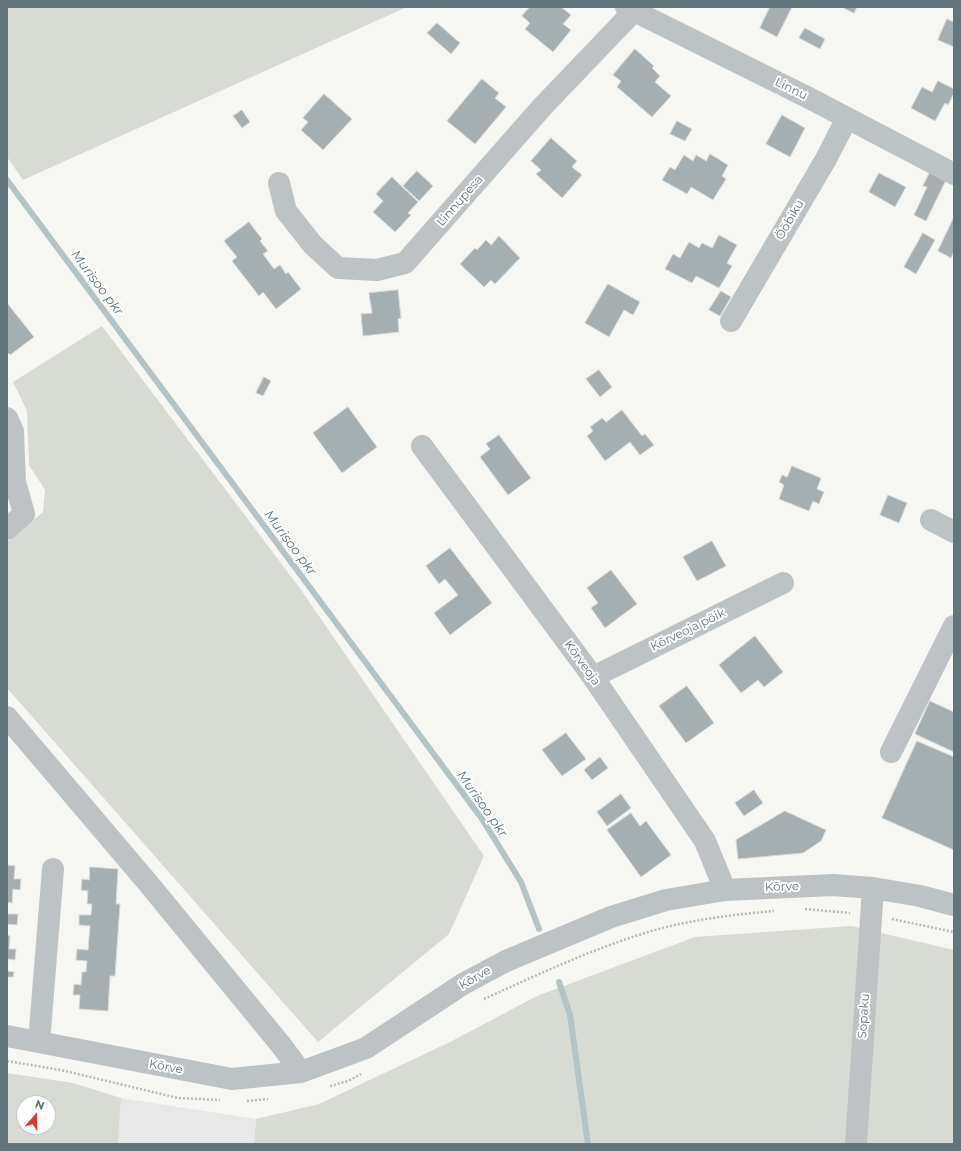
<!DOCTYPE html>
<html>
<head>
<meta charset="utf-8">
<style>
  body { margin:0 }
  #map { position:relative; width:961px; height:1151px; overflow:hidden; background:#f6f6f3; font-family:Montserrat,sans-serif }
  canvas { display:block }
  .frame { position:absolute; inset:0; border:8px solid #63767c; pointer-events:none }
  .north { position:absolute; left:16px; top:1095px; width:40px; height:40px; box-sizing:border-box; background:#fff; border:1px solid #c1c8cb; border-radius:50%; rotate:20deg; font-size:11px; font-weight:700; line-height:16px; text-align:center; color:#63767c }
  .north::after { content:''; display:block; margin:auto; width:14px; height:18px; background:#d73b32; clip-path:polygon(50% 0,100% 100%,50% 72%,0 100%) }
</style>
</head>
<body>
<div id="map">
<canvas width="961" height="1151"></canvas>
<div class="frame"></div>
<div class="north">N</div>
</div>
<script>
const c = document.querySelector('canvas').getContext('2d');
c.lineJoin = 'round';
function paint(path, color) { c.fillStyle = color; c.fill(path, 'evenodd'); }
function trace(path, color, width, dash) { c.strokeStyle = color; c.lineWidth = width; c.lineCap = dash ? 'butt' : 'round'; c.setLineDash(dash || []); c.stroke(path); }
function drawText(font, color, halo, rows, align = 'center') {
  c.font = font + ' Montserrat,sans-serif'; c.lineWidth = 4; c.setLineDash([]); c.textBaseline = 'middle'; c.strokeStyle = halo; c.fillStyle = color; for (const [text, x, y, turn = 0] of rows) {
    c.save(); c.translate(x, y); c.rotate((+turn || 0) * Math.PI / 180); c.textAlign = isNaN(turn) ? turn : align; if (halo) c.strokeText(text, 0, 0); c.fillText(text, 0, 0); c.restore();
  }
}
const built = new Path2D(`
  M 121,1098 L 256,1119 L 254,1144 L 118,1144 Z`);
const green = new Path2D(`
  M 7,7 L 407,7 L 23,180 L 7,157 Z
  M 102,326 L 299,587 L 484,856 L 449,934 L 318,1042 L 7,688 L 7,542 L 43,512 L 45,490 L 29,465 L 27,411 L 13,382 Z
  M 851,926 L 954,950 L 954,1144 L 254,1144 L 256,1119 L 319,1104 L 452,1041 L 537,996 L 695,937 Z
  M 7,1073 L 73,1083 L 121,1098 L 118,1144 L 7,1144 ZM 24,1103 L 48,1103 L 48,1127 L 24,1127 Z`);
const stream = new Path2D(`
  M 7,180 L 482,819 L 521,882 L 539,929
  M 559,982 L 570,1015 L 588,1144`);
const building = new Path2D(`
  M 530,7 L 561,7 L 571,15 L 563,24 L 571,30 L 553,52 L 525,29 L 530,23 L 522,16 Z
  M 770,7 L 792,7 L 777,37 L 760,28 Z
  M 842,7 L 857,7 L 854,13 Z
  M 947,19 L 954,22 L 954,47 L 938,40 Z
  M 437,23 L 460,43 L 451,54 L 427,33 Z
  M 805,28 L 825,39 L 820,49 L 799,38 Z
  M 635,49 L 654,66 L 652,68 L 660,76 L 655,82 L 671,96 L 652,117 L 617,87 L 621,81 L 613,75 Z
  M 482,79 L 499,93 L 495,98 L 506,107 L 475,144 L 447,121 Z
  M 938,81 L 954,89 L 954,93 L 948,105 L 945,103 L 935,121 L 911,108 L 922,87 L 932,92 Z
  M 324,94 L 352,119 L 323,150 L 301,130 L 308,122 L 303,118 Z
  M 242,110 L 250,122 L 242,128 L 233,116 Z
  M 782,115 L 805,128 L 790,157 L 766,144 Z
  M 677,121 L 692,129 L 685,141 L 670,134 Z
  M 551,138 L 577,161 L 572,167 L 582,175 L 562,198 L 536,174 L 541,170 L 531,161 Z
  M 710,154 L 728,165 L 722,176 L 726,179 L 713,200 L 691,187 L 687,194 L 662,180 L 670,167 L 675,170 L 684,155 L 693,161 L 696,155 L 706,161 Z
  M 417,171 L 433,186 L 419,201 L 403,186 Z
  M 930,172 L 946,180 L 926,221 L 914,215 L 927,187 L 923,186 Z
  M 879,173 L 906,187 L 895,207 L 869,192 Z
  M 392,177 L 418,202 L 408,213 L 411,215 L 395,232 L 373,212 L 383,201 L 376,194 Z
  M 954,217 L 954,251 L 951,258 L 938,251 Z
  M 249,222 L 262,239 L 260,241 L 268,251 L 263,254 L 274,269 L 280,265 L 286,274 L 288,272 L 301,289 L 276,309 L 263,292 L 259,296 L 232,261 L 237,257 L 224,241 Z
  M 923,233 L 935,240 L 916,274 L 904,267 Z
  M 719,235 L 737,245 L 727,263 L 732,266 L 719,288 L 696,276 L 692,283 L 665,269 L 673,254 L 680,258 L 689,242 L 699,248 L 702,243 L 712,248 Z
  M 499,236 L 520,258 L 495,284 L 491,280 L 484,287 L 460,264 L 475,248 L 477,250 L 486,240 L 491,245 Z
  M 608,284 L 640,302 L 633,315 L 624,310 L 609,337 L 585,323 Z
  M 398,290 L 401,318 L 398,319 L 399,332 L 363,336 L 361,314 L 372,313 L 369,293 Z
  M 721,291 L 731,297 L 720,316 L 709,310 Z
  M 7,303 L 34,337 L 10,355 L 7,352 Z
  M 599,370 L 612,387 L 600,397 L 586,379 Z
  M 264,377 L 271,381 L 263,396 L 256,393 Z
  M 348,407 L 377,447 L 342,473 L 313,433 Z
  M 622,410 L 642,436 L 645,434 L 654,445 L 640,455 L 630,442 L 605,461 L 587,436 L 593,431 L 590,427 L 602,418 L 606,422 Z
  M 499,435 L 531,478 L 508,495 L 480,457 L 490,449 L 486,444 Z
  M 792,466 L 821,478 L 817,489 L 824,492 L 819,504 L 813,501 L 809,511 L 779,499 L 784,485 L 779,482 L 782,475 L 787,477 Z
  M 888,495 L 907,503 L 899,523 L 880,515 Z
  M 712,541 L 726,566 L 697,581 L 683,557 Z
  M 450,548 L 492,603 L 450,635 L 434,613 L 458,595 L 445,579 L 439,584 L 426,566 Z
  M 611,570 L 637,604 L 605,628 L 591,608 L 598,603 L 587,588 Z
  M 755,636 L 783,672 L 764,687 L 758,680 L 741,693 L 719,665 Z
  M 687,686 L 714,723 L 686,743 L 659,706 Z
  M 930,701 L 954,712 L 954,752 L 915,734 Z
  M 566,733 L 586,759 L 562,776 L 542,750 Z
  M 917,741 L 954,757 L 954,850 L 882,818 Z
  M 600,757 L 608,768 L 592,780 L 584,770 Z
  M 754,790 L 763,803 L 744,816 L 735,803 Z
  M 621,794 L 631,808 L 607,826 L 597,812 Z
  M 785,811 L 826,830 L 821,841 L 803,853 L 738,859 L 736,840 Z
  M 631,813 L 640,826 L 646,821 L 671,855 L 641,877 L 607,830 Z
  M 7,865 L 15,866 L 14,879 L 21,879 L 20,890 L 13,889 L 12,903 L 8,902 L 7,910 Z
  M 90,867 L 118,869 L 116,904 L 120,904 L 115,976 L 110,976 L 108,1011 L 79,1009 L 80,995 L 73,995 L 74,984 L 81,985 L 82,972 L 86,972 L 87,961 L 76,960 L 77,949 L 88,950 L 90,926 L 79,925 L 79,915 L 91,915 L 92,904 L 87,904 L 88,891 L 81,890 L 82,879 L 89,880 Z
  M 7,914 L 18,914 L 17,925 L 7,924 Z
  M 7,935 L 10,936 L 9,949 L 16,949 L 15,960 L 8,959 L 7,971 L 14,972 L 13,977 L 7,977 Z`);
const path = new Path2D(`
  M 805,909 L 850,913
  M 892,919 L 954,932
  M 484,999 C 537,975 590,950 645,933 C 687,920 730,915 774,911
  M 7,1061 L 61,1070 L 178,1098 L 220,1100
  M 330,1086 L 348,1081 L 361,1074
  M 247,1101 L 268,1099`);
const minor = new Path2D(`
  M 626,7 L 809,98 L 954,174
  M 279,183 L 286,211 L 313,245 L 338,268 L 377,270 L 405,263 L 543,106 L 634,11
  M 731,321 L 826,159 L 847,118
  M 7,418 L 13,431 L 15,482 L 24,514 L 7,529
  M 422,446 L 593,677 L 705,841 L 725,890
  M 931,520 L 954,532
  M 593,677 L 783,583
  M 7,717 L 148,883 L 281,1045 L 301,1072
  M 891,752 L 954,626
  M 7,1036 L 232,1079 L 301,1072 L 366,1048 L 463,984 L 506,961 L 611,917 L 666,900 L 725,890 L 833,885 L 873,888 L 920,896 L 954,905
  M 39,1042 L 53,869
  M 856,1144 L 873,888`);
const streetNames = [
  ["Linnu",791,89,26],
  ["Linnupesa",460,201,-49],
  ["Ööbiku",790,220,-60],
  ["Kõrveoja põik",688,630,-26],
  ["Kõrveoja",582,663,54],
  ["Kõrve",782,887,-2],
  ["Kõrve",475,978,-30],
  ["Sopaku",864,1016,-86],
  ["Kõrve",166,1067,11]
];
const waterNames = [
  ["Murisoo pkr",97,283,53],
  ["Murisoo pkr",290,543,53],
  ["Murisoo pkr",482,804,55]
];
paint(built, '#e7e8e7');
paint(green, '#d7dbd3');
trace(stream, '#b4c3c5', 6);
paint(building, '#a5afb2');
trace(building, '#d8d7d6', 1);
trace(path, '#b6babc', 2.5, [2, 2]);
trace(minor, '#bdc3c5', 22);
drawText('12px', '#63767c', '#fff', streetNames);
drawText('italic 13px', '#5e7678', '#fff', waterNames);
</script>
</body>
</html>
